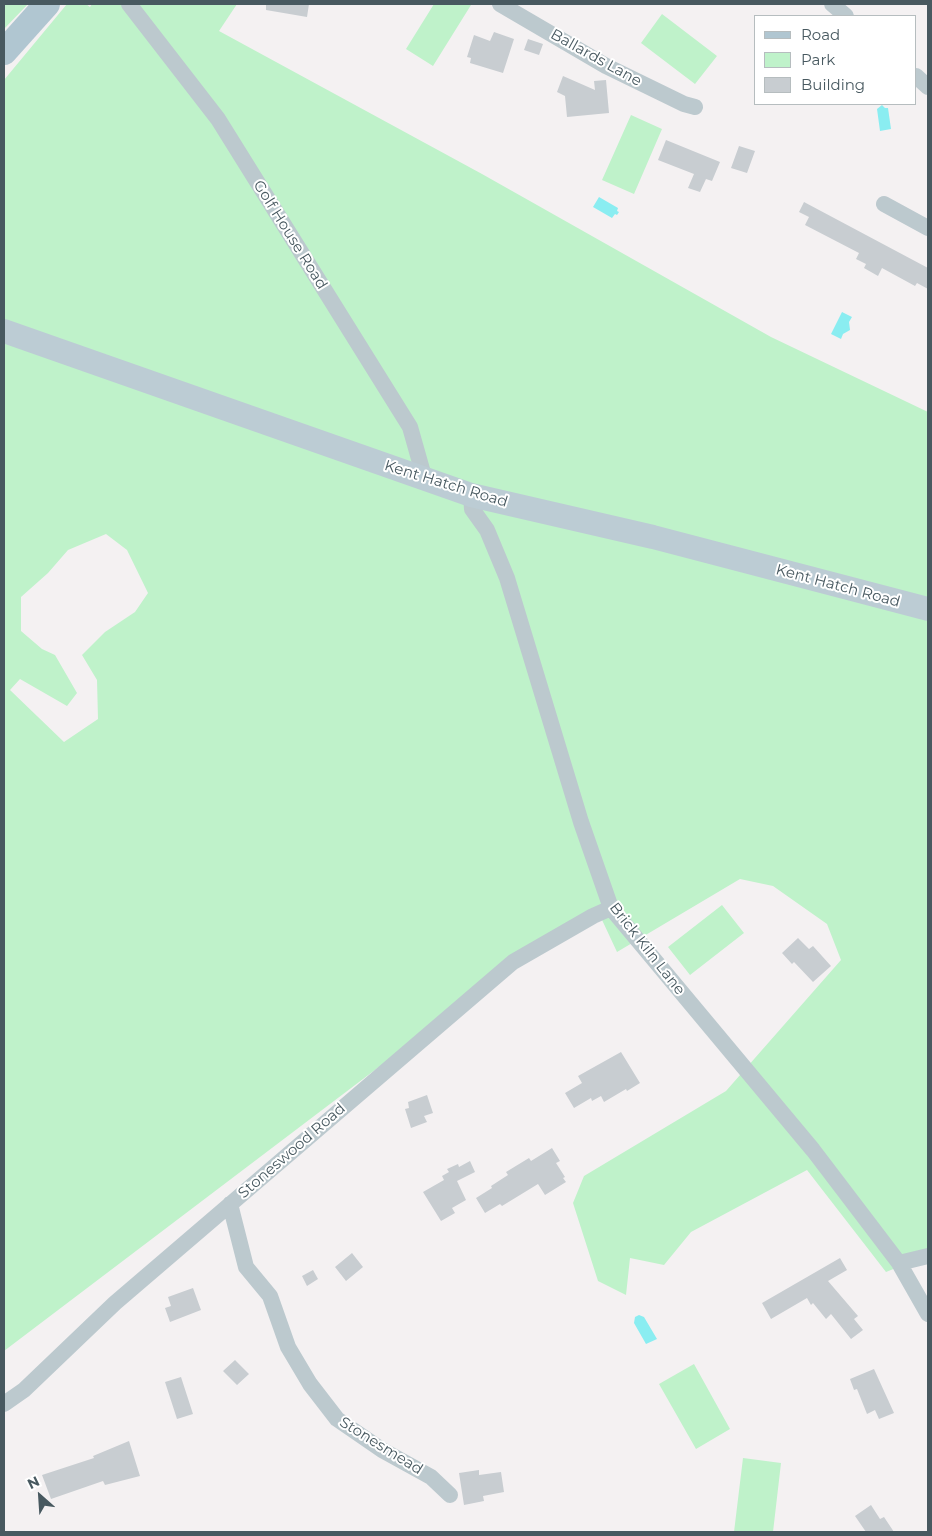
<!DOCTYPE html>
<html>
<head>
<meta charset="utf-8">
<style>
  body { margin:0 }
  #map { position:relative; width:932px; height:1536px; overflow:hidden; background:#f4f1f2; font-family:Montserrat,sans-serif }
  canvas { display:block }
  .frame { position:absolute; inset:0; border:5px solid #485960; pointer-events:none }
  .legend { position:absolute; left:754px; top:15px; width:162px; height:90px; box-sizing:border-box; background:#fff; border:1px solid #b6bdbf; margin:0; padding:6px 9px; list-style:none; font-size:15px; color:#485960 }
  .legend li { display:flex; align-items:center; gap:10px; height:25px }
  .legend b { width:25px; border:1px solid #b6bdbf }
  .north { position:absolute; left:15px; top:1471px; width:50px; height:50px; -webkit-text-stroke:4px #fff; paint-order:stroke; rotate:334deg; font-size:14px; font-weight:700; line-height:20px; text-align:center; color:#485960 }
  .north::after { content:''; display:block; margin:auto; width:18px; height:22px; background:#485960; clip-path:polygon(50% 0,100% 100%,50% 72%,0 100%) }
</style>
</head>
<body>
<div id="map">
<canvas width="932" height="1536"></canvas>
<div class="frame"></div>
<ul class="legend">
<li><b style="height:6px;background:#b0c6d1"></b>Road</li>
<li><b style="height:14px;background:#bff2ca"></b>Park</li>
<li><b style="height:14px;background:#c8cdd1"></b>Building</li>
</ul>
<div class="north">N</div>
</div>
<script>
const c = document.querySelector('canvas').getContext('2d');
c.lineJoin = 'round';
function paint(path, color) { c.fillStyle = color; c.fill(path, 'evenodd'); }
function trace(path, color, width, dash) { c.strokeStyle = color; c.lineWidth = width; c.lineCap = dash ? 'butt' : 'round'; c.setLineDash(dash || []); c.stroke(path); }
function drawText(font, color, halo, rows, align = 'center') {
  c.font = font + ' Montserrat,sans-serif'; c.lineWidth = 4; c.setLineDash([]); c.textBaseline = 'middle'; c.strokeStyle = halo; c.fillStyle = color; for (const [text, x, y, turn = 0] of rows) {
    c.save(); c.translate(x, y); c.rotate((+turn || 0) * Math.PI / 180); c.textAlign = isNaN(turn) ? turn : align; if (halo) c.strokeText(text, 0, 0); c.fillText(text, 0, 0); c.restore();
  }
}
const green = new Path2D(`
  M 4,4 L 28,4 L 4,29 Z
  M 67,4 L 86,4 L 90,7 L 92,4 L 237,4 L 219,31 L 482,174 L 771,337 L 928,412 L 928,1255 L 886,1272 L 807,1170 L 691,1232 L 664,1265 L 630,1258 L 626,1295 L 598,1281 L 573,1203 L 584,1176 L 726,1091 L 841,960 L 827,924 L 773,886 L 740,879 L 617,952 L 596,907 L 396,1054 L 4,1351 L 4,80 ZM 106,534 L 127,550 L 148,593 L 135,612 L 105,632 L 82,655 L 97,680 L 98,719 L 64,742 L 10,690 L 20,679 L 67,706 L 77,693 L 55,655 L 42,649 L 21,631 L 21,597 L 48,573 L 68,550 Z
  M 434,4 L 468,4 L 471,5 L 433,66 L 406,49 Z
  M 662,14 L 717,56 L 695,84 L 641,43 Z
  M 631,115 L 662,129 L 634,194 L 602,180 Z
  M 722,905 L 744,933 L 690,975 L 668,947 Z
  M 694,1364 L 730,1429 L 696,1449 L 659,1384 Z
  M 743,1458 L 781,1463 L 773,1532 L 734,1532 Z`);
const water = new Path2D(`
  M 882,105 L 885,108 L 888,108 L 891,129 L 880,131 L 877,109 Z
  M 599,197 L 618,208 L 617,211 L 619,212 L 617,215 L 615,214 L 612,218 L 593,207 Z
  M 842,312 L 852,317 L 849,322 L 850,330 L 843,334 L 841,339 L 831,334 Z
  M 639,1315 L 644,1317 L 657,1339 L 646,1344 L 634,1323 L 635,1317 Z`);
const building = new Path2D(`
  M 266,4 L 309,4 L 307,17 L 266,10 Z
  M 494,32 L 514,39 L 503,73 L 470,63 L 471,58 L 467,57 L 474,35 L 490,41 Z
  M 528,39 L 543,44 L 539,55 L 524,50 Z
  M 563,76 L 595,90 L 594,81 L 606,80 L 609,113 L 567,117 L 565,96 L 557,92 Z
  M 666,140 L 720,162 L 712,181 L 706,179 L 700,192 L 688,188 L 694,174 L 658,160 Z
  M 739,146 L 755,151 L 747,173 L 731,168 Z
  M 804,202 L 928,268 L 928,289 L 917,283 L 915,286 L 882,268 L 878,276 L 864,268 L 866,264 L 856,259 L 859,253 L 805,225 L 809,217 L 799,212 Z
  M 798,938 L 809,949 L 813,946 L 831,966 L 813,982 L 794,962 L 792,964 L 782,953 Z
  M 621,1052 L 640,1083 L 627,1091 L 626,1089 L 604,1102 L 601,1096 L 592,1101 L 591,1098 L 574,1108 L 565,1093 L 582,1083 L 578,1076 Z
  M 427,1095 L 433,1113 L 424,1116 L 427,1122 L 411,1128 L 405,1109 L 409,1108 L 408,1102 Z
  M 552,1148 L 560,1161 L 556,1163 L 565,1177 L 563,1178 L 566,1182 L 545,1195 L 538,1184 L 502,1206 L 500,1204 L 485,1213 L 476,1198 L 492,1188 L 491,1186 L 508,1175 L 506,1172 L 529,1158 L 531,1161 Z
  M 470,1161 L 475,1172 L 457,1181 L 466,1200 L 452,1208 L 455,1213 L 441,1221 L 423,1192 L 444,1180 L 442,1176 L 449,1172 L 447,1169 L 458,1164 L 459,1167 Z
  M 352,1253 L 363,1267 L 346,1281 L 335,1267 Z
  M 840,1258 L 847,1270 L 828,1281 L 858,1316 L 854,1319 L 863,1330 L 851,1339 L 831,1314 L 826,1319 L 813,1303 L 811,1305 L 807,1298 L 771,1319 L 762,1303 Z
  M 313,1270 L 318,1279 L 307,1286 L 302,1276 Z
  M 193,1288 L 201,1310 L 170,1322 L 165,1308 L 171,1306 L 168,1297 Z
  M 235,1360 L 249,1374 L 237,1385 L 223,1371 Z
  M 874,1369 L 894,1413 L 879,1419 L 875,1410 L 867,1414 L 857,1389 L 854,1390 L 850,1379 Z
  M 181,1377 L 193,1414 L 177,1419 L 165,1382 Z
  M 129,1441 L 140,1476 L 105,1485 L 103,1481 L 51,1499 L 42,1475 L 94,1458 L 93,1456 Z
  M 479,1470 L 479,1475 L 501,1472 L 504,1492 L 483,1496 L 484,1501 L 464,1505 L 459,1473 Z
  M 871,1505 L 880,1519 L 884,1517 L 894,1532 L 866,1532 L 855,1516 Z`);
const minor = new Path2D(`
  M 129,4 L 218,119 L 410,427 L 425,480
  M 500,4 L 606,66 L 684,104 L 695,107
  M 832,4 L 846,16
  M 916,76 L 928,87
  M 884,204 L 928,228
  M 471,495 L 472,509 L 487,530 L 507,578 L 581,822 L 611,908 L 813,1150 L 899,1263 L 928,1314
  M 230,1204 L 246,1267 L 270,1296 L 288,1347 L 310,1384 L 337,1419 L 382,1450 L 431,1477 L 450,1495
  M 899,1263 L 928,1256
  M 4,1404 L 24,1390 L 115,1303 L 513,962 L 593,916 L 611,908`);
const secondary = new Path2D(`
  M 4,331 L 471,495 L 653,537 L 928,609`);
const primary = new Path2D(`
  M 4,52 L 47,4`);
const streetNames = [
  ["Ballards Lane",596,58,29],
  ["Golf House Road",290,235,58],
  ["Kent Hatch Road",446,484,17],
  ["Kent Hatch Road",838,586,15],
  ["Brick Kiln Lane",647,949,52],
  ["Stoneswood Road",292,1151,-41],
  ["Stonesmead",381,1446,32]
];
paint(green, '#bff2ca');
paint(water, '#8aedf1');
paint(building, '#c8cdd1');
trace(minor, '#bcc9ce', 16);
trace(secondary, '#bcccd4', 24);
trace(primary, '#b0c6d1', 26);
drawText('15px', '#485960', '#fff', streetNames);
</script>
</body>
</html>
